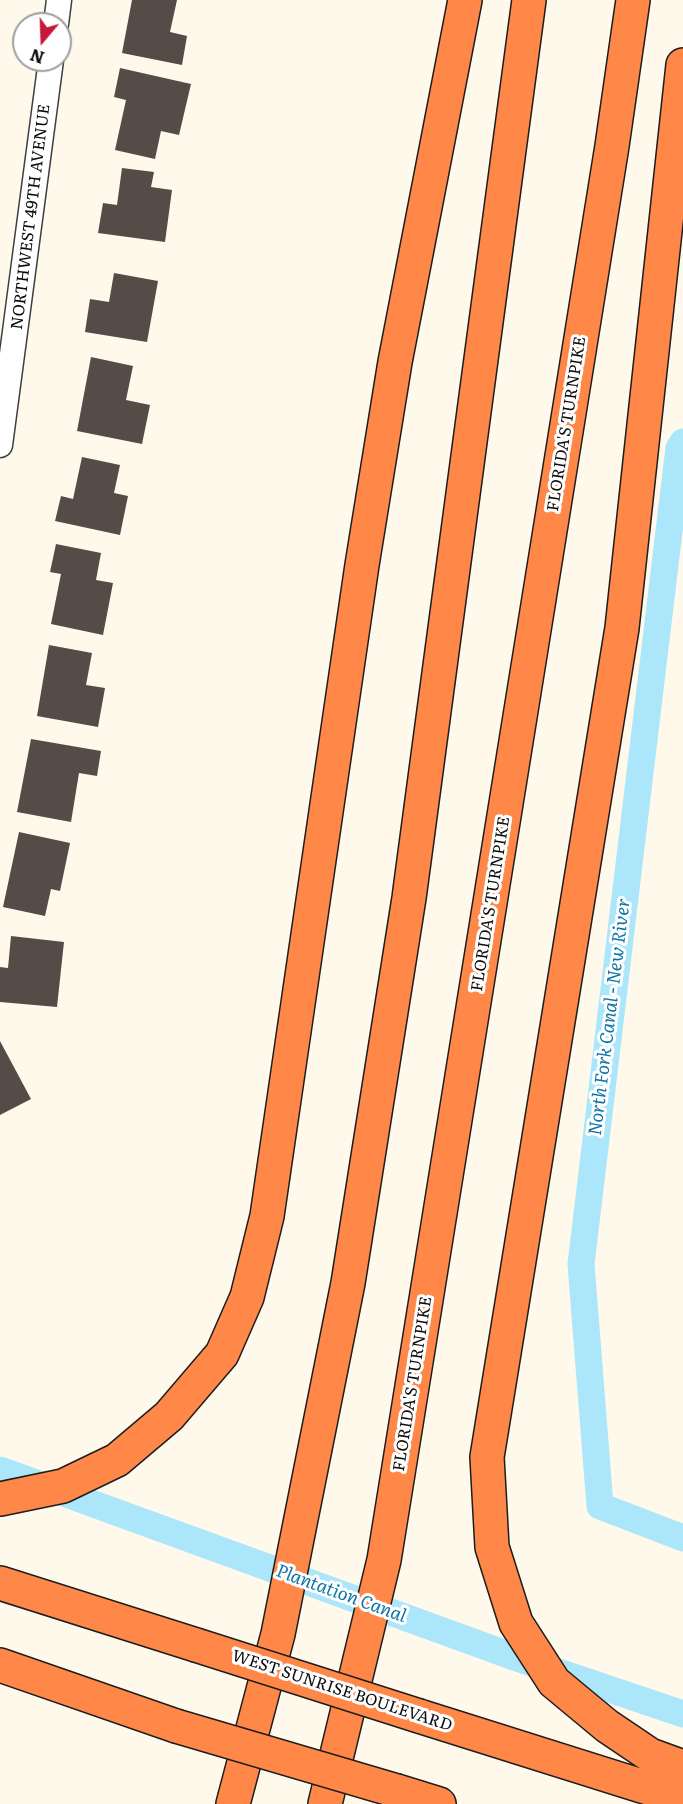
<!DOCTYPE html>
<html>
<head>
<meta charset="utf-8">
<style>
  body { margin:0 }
  #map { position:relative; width:683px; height:1804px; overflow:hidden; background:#fff9eb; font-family:Literata,serif }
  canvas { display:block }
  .north { position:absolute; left:12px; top:12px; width:60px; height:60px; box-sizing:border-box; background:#fff; border:2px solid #9e9e9e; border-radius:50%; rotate:199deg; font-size:16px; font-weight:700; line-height:24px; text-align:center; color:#0c0c0c }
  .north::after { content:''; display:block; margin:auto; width:21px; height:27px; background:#c51a35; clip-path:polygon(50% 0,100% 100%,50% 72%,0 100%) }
</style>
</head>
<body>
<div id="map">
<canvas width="683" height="1804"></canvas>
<div class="north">N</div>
</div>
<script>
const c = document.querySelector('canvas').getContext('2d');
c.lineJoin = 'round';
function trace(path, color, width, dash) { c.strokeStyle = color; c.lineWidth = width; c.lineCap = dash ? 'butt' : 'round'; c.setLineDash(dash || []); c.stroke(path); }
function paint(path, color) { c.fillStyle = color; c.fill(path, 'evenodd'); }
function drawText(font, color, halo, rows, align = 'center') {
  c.font = font + ' Literata,serif'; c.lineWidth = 6; c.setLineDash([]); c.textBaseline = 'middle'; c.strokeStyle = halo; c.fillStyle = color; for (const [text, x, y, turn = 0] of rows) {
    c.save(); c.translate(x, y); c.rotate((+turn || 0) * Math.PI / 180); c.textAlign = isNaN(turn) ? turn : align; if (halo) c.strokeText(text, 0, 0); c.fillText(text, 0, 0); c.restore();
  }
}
const canal = new Path2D(`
  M 683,442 L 679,448 L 581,1264 L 600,1506 L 683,1538
  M 0,1470 L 517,1658 L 683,1714`);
const building = new Path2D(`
  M 132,0 L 177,0 L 170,32 L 187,36 L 182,65 L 122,53 Z
  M 120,68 L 191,84 L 179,135 L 161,131 L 155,159 L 115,150 L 126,100 L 114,97 Z
  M 122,168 L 154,172 L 151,187 L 172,190 L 165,242 L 98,233 L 103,203 L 117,205 Z
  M 114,273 L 158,281 L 147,342 L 85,332 L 90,299 L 109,302 Z
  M 91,357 L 133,366 L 126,400 L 150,405 L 142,444 L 77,431 Z
  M 82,457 L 120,465 L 114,493 L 128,496 L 120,535 L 55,521 L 61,496 L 73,499 Z
  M 56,544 L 101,553 L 96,580 L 113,583 L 103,635 L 51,624 L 61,574 L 50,572 Z
  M 49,645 L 92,653 L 86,685 L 105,688 L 98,727 L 37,716 Z
  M 31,739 L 101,751 L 97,776 L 79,773 L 71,822 L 17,812 Z
  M 19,832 L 70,843 L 60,891 L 51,889 L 45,916 L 3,907 Z
  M 11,936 L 64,942 L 57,1007 L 0,1002 L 0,967 L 8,968 Z
  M 0,1041 L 31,1099 L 0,1115 Z`);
const street = new Path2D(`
  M 56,24 L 59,0
  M 0,445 L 51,60`);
const highway = new Path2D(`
  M 683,65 L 622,628 L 487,1457 L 492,1547 L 516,1623 L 554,1682 L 607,1726 L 650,1755 L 683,1767
  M 0,1499 L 63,1486 L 117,1460 L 169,1416 L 222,1354 L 247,1297 L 267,1216 L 362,565 L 395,362 L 465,0
  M 0,1583 L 196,1645
  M 0,1665 L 176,1726
  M 419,1716 L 683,1799
  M 397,1791 L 439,1804
  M 233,1804 L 278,1634 L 348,1283 L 409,898 L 529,0
  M 325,1804 L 384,1560 L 612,146 L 633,0`);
const highwayBridge = new Path2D(`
  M 196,1645 L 419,1716
  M 176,1726 L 397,1791`);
const streetNames = [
  ["NORTHWEST 49TH AVENUE",31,217,-83],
  ["FLORIDA'S TURNPIKE",567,424,-81],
  ["FLORIDA'S TURNPIKE",491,904,-81],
  ["FLORIDA'S TURNPIKE",413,1384,-81],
  ["WEST SUNRISE BOULEVARD",342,1691,18]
];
const waterNames = [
  ["North Fork Canal - New River",610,1017,-83],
  ["Plantation Canal",341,1594,20]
];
trace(canal, '#abe6fb', 27);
paint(building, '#554b47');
trace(street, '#3f3f3f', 27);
trace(highway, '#1d1d1d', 36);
trace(street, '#fff', 24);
trace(highway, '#ff8849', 33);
trace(highwayBridge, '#1d1d1d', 36, []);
trace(highwayBridge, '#ff8849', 33);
drawText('16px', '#0c0c0c', '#fff', streetNames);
drawText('italic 18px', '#0d74a6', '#fff', waterNames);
</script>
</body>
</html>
